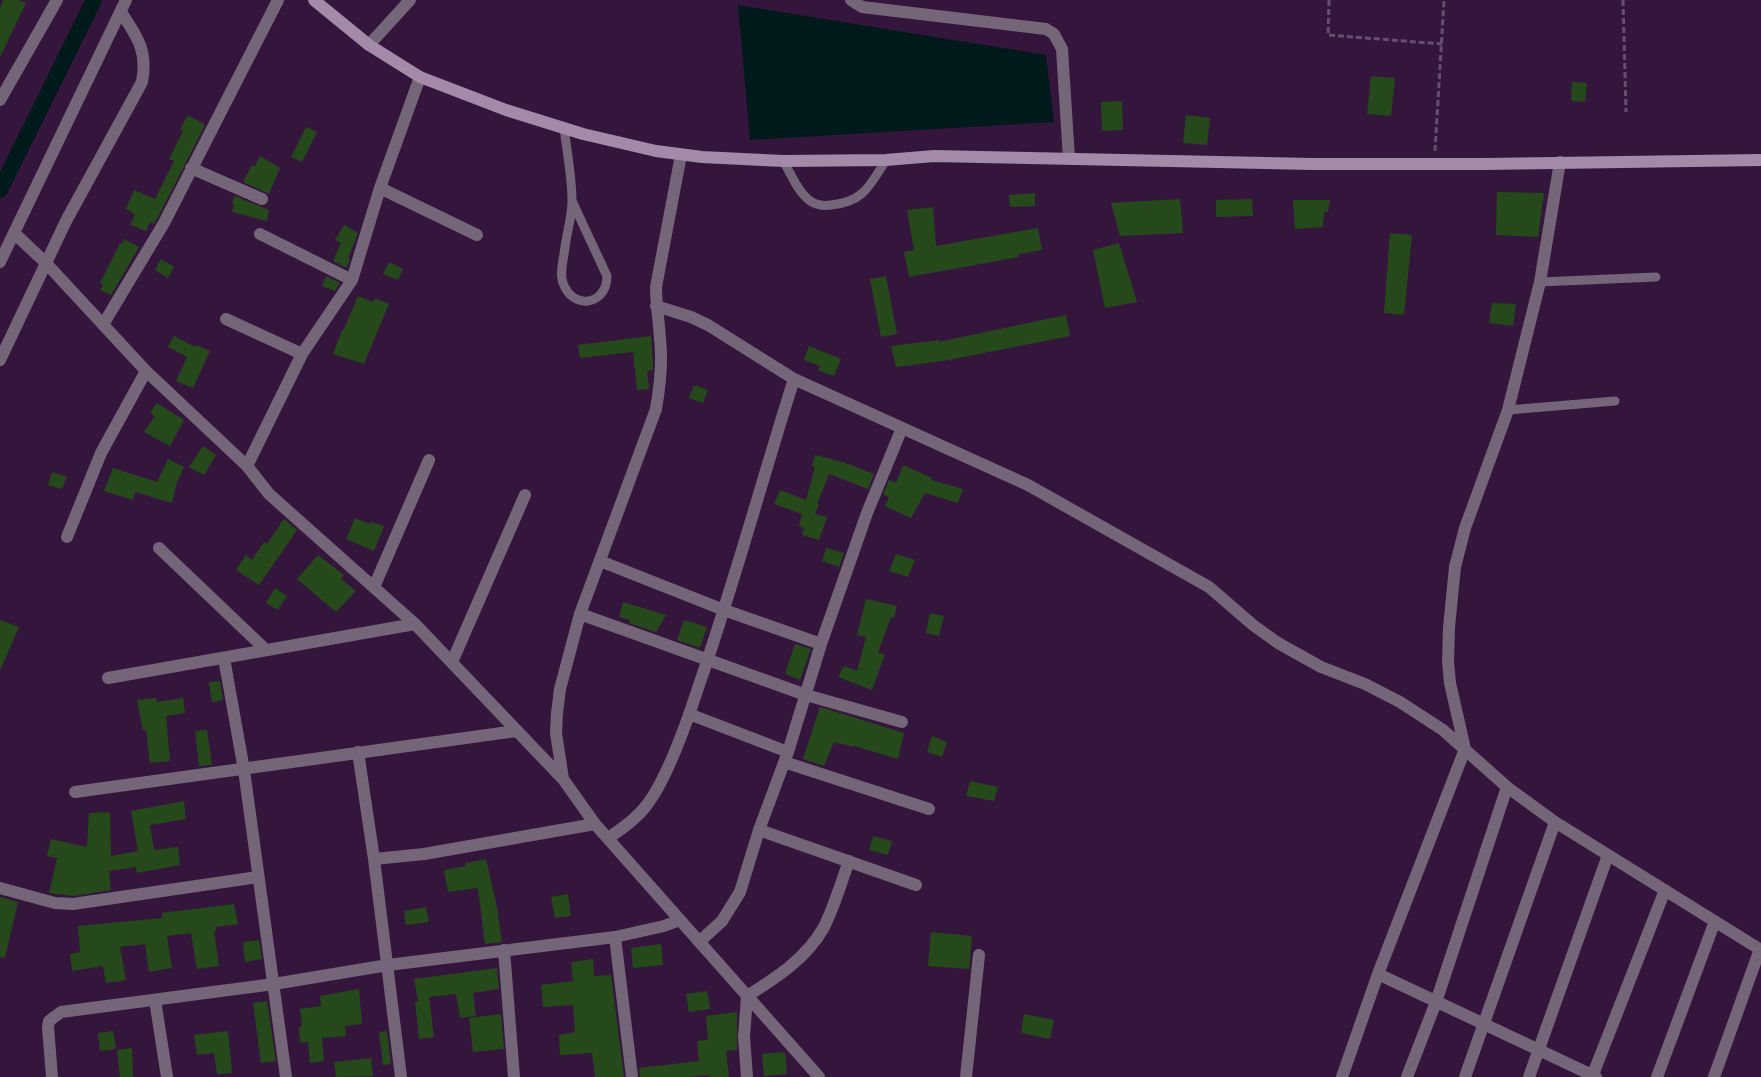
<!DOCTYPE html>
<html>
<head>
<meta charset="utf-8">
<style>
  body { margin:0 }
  canvas { display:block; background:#34163c }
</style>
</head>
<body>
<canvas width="1761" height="1077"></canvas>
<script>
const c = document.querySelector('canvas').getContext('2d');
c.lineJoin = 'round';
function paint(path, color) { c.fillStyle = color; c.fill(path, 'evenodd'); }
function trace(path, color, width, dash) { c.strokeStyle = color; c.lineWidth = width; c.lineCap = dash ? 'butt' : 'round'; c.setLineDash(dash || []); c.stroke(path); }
const water = new Path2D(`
  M 738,5 L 1046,55 L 1054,122 L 750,140 Z`);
const canal = new Path2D(`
  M 0,190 L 94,0`);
const building = new Path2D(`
  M 3,0 L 18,0 L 26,3 L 0,57 L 0,8 Z
  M 1371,76 L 1395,78 L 1391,116 L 1367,114 Z
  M 1572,82 L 1587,83 L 1585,102 L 1571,101 Z
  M 1122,101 L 1123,130 L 1102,131 L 1101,102 Z
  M 188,115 L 205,125 L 157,219 L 154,224 L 150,222 L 146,231 L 130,225 L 135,214 L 126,209 L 134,190 L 155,199 L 174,161 L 169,159 L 183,131 L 180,129 Z
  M 1186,115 L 1210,118 L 1207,145 L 1183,143 Z
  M 306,127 L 317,132 L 302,162 L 291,157 Z
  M 260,156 L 280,168 L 269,194 L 243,182 L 252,165 L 255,166 Z
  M 1497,192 L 1544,193 L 1538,237 L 1496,235 Z
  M 1035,193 L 1035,206 L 1010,207 L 1009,195 Z
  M 235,196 L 269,210 L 267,221 L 232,212 L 234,204 L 232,202 Z
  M 1180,199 L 1183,233 L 1120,236 L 1111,203 Z
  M 1252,199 L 1253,216 L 1216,217 L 1216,200 Z
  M 1293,200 L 1330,200 L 1328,212 L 1324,212 L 1323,227 L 1295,229 Z
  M 933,207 L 936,246 L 1038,228 L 1042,250 L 1019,254 L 1019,257 L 909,277 L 904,252 L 914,250 L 907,210 Z
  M 344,225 L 358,233 L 348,258 L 350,259 L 347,268 L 333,261 L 341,243 L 335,240 Z
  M 1390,233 L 1412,235 L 1404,315 L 1384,313 Z
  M 124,239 L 139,247 L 111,295 L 100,290 L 103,285 L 100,283 L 120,243 L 122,244 Z
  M 1119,243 L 1137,302 L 1105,308 L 1093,250 Z
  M 161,259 L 174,267 L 168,278 L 155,270 Z
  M 389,262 L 403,269 L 398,280 L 383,274 Z
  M 326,276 L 340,283 L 335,291 L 322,286 Z
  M 886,276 L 897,334 L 881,337 L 870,279 Z
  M 358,296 L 373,302 L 375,298 L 389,304 L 364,364 L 333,354 L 342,330 L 343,331 Z
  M 1492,303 L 1516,304 L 1513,326 L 1489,323 Z
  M 1066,315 L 1070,336 L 943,361 L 896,367 L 891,346 L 939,340 L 939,342 Z
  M 174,336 L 195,347 L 196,345 L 210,351 L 193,388 L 176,381 L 187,357 L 168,347 Z
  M 651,336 L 653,365 L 653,370 L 647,371 L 649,389 L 637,390 L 633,352 L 580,358 L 578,345 Z
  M 809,346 L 841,359 L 834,376 L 818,370 L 820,366 L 804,360 Z
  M 694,385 L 708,390 L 703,403 L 689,398 Z
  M 157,403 L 184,420 L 170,446 L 144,432 L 155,416 L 150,413 Z
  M 203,446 L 216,455 L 204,475 L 189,467 Z
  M 815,455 L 843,462 L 874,474 L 868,489 L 829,474 L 817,504 L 819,504 L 815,514 L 827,517 L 819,540 L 802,535 L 804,528 L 799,526 L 802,514 L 774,504 L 780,490 L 806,500 L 815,467 L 812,466 Z
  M 168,459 L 184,467 L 177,482 L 172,503 L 135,492 L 133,500 L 104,491 L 113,468 L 157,482 Z
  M 903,465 L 932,478 L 931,480 L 963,489 L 958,503 L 925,493 L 911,518 L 885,506 L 889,497 L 883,495 L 889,480 L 896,483 Z
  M 52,472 L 67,477 L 62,489 L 48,485 Z
  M 355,518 L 370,524 L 371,522 L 384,526 L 374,551 L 346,539 Z
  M 284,519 L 297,530 L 259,585 L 236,570 L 246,555 L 252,560 L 264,542 L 267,544 Z
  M 826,548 L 844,553 L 839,567 L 822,561 Z
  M 896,554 L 915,560 L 908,577 L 889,571 Z
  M 318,555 L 344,575 L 341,579 L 356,591 L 336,612 L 297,579 Z
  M 275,588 L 287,596 L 278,610 L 266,603 Z
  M 866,599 L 897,606 L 894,618 L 891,617 L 878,653 L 885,654 L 872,690 L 838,677 L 844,666 L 857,671 L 866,637 L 857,635 Z
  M 623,602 L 666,615 L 656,632 L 629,623 L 630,620 L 619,617 Z
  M 930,613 L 944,616 L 939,636 L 926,633 Z
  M 0,620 L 19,627 L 0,671 Z
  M 684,620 L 707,627 L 700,648 L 677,640 Z
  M 795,644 L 811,649 L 800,680 L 785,674 Z
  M 220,681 L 223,700 L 212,702 L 209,682 Z
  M 156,698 L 157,702 L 183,698 L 185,713 L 166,716 L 170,761 L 150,763 L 146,730 L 143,731 L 137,700 Z
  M 820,707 L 904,733 L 898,759 L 854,746 L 854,747 L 834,742 L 824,766 L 803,759 Z
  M 207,730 L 212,765 L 199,766 L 195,731 Z
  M 932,736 L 947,742 L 942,757 L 927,752 Z
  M 970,781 L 998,787 L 994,801 L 966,796 Z
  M 184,801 L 186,819 L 150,825 L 154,850 L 178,847 L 180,865 L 137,873 L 136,867 L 109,871 L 111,890 L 73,896 L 49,893 L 57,858 L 47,856 L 51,839 L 87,847 L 89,813 L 110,812 L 111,856 L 138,851 L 131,811 Z
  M 873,836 L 892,841 L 888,855 L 869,850 Z
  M 486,859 L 497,907 L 502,942 L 485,944 L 478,888 L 448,892 L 444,870 L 466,866 L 465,863 Z
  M 568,894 L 571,916 L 555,918 L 551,897 Z
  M 0,897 L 18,902 L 5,958 L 0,957 Z
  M 234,904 L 238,924 L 216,927 L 216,931 L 214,931 L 219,966 L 197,969 L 191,933 L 167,936 L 172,968 L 149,972 L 145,944 L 120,947 L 126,980 L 106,983 L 103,966 L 72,971 L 70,954 L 80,952 L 78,926 L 162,918 L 162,913 Z
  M 426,907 L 429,922 L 406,925 L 404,911 Z
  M 931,932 L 972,936 L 969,969 L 928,966 Z
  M 259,940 L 262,959 L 245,962 L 243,942 Z
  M 661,944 L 663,965 L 633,968 L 631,948 Z
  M 593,959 L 594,976 L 611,975 L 624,1077 L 595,1077 L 592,1053 L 560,1055 L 559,1035 L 575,1032 L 573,1005 L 543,1007 L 541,985 L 573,981 L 571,962 Z
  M 497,968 L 499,989 L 473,993 L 476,1016 L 460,1018 L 456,994 L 429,997 L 434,1037 L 419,1039 L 415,1002 L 418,1001 L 414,979 Z
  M 359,989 L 362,1024 L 345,1026 L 346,1036 L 322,1038 L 324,1061 L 310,1063 L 308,1042 L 300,1043 L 299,1027 L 302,1026 L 300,1009 L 321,1006 L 320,996 Z
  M 707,991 L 710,1009 L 689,1012 L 686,994 Z
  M 267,1001 L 276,1061 L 261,1063 L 253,1003 Z
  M 737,1012 L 737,1050 L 726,1051 L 729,1077 L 710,1077 L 709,1075 L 689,1077 L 640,1077 L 639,1068 L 699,1061 L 697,1041 L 708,1040 L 706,1016 Z
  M 501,1014 L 504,1049 L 473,1052 L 469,1018 Z
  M 1024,1014 L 1054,1020 L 1050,1039 L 1021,1033 Z
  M 113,1031 L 116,1049 L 100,1051 L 98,1033 Z
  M 228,1031 L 232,1073 L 217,1074 L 214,1053 L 197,1055 L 194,1035 Z
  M 387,1031 L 391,1064 L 383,1065 L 379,1032 Z
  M 132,1048 L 133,1077 L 120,1077 L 117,1050 Z
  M 785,1052 L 787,1074 L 764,1076 L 762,1054 Z
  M 371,1058 L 373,1076 L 336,1077 L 334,1062 Z`);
const path = new Path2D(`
  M 1329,0 L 1328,35 L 1442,44
  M 1623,0 L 1626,112
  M 1435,151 L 1444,0`);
const lane = new Path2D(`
  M 564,128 C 567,152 572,177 572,201 C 572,216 567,232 565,247 C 564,258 559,273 563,283 C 573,311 607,305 607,276 L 572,201
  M 783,161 C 791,173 797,191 809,200 C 815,205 824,206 831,205 C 864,202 870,185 886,160
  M 1540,282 L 1656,277
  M 1508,410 L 1615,401`);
const street = new Path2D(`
  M 851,0 L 862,7 L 1046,29 L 1054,34 L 1062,49 L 1069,159
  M 369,45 L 410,0
  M 0,100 L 57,0
  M 681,155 L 656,287 C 656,305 659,321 660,339 C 663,363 660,386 656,409 L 580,614 L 560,689 L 557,713 L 556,733 L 563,779 L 595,824 L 819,1077
  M 191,168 L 262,199
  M 380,188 L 477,235
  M 14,233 L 45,262 L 146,371 L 247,466 L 269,494 L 415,624 L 562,778
  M 260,234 L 352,280
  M 0,262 L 126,0
  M 656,306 L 691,317 L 708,325 L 794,379 L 1028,485 L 1209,587 L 1253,625 L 1278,643 L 1321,667 L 1365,684 L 1400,702 L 1443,730 L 1507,787 L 1555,822 L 1761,950
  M 226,319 L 302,354
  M 104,323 L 164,223 L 278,0
  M 0,360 L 66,221 L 142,82 C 148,50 137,37 121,12
  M 247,466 L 302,354 L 352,280 L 380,188 L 420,77
  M 67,537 L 101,453 L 146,371
  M 159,548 L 266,650
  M 600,561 L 724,610 L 821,644
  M 374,587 L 429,460
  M 580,614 L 806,695 L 902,722
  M 224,658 L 244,770 L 286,1077
  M 452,662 L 525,495
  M 108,678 L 415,624
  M 689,714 L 788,752
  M 358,752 L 374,859
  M 784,762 L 929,809
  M 75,792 L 516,731
  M 759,830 L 916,885
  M 608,838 C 622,829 636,819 646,806 C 668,778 688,719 699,685 C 734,584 762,480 794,379
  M 0,888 L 55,903 L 73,904 L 258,877
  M 615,937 L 632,1077
  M 699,942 L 722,921 L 740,892 L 759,830 L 788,752 L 821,644 L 867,513 L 902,428
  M 504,950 L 514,1077
  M 1378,974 L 1596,1077
  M 155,1000 L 167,1077
  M 52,1077 L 48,1027 L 49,1021 L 61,1012 L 274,984 L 388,965 L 615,937 L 664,926 L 680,920
  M 401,1077 L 374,859 L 424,854 L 595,824
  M 747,1077 L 744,1037 L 747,996 C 776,978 807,958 824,927 C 834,907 841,883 849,861
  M 966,1077 L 979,955
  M 1342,1077 L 1378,974 L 1465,749 L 1450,683 L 1448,662 L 1449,627 L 1455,567 L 1465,528 L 1508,410 L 1540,282 L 1560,162
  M 1407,1077 L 1436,1002 L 1507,787
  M 1465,1077 L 1555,822
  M 1529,1077 L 1608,855
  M 1592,1077 L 1665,890
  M 1657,1077 L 1715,921
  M 1714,1077 L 1760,949`);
const secondary = new Path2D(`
  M 314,0 L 369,45 L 420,77 L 506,110 L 583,134 L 656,151 L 702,157 L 783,161 L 886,160 L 934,156 L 1312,164 L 1485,164 L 1761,160`);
paint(water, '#001a1b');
trace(canal, '#001a1b', 16);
paint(building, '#25491a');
trace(path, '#684d6f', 3, [6, 3]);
trace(lane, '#746578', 9);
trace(street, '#746578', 12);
trace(secondary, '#a28aa8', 12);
</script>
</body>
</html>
